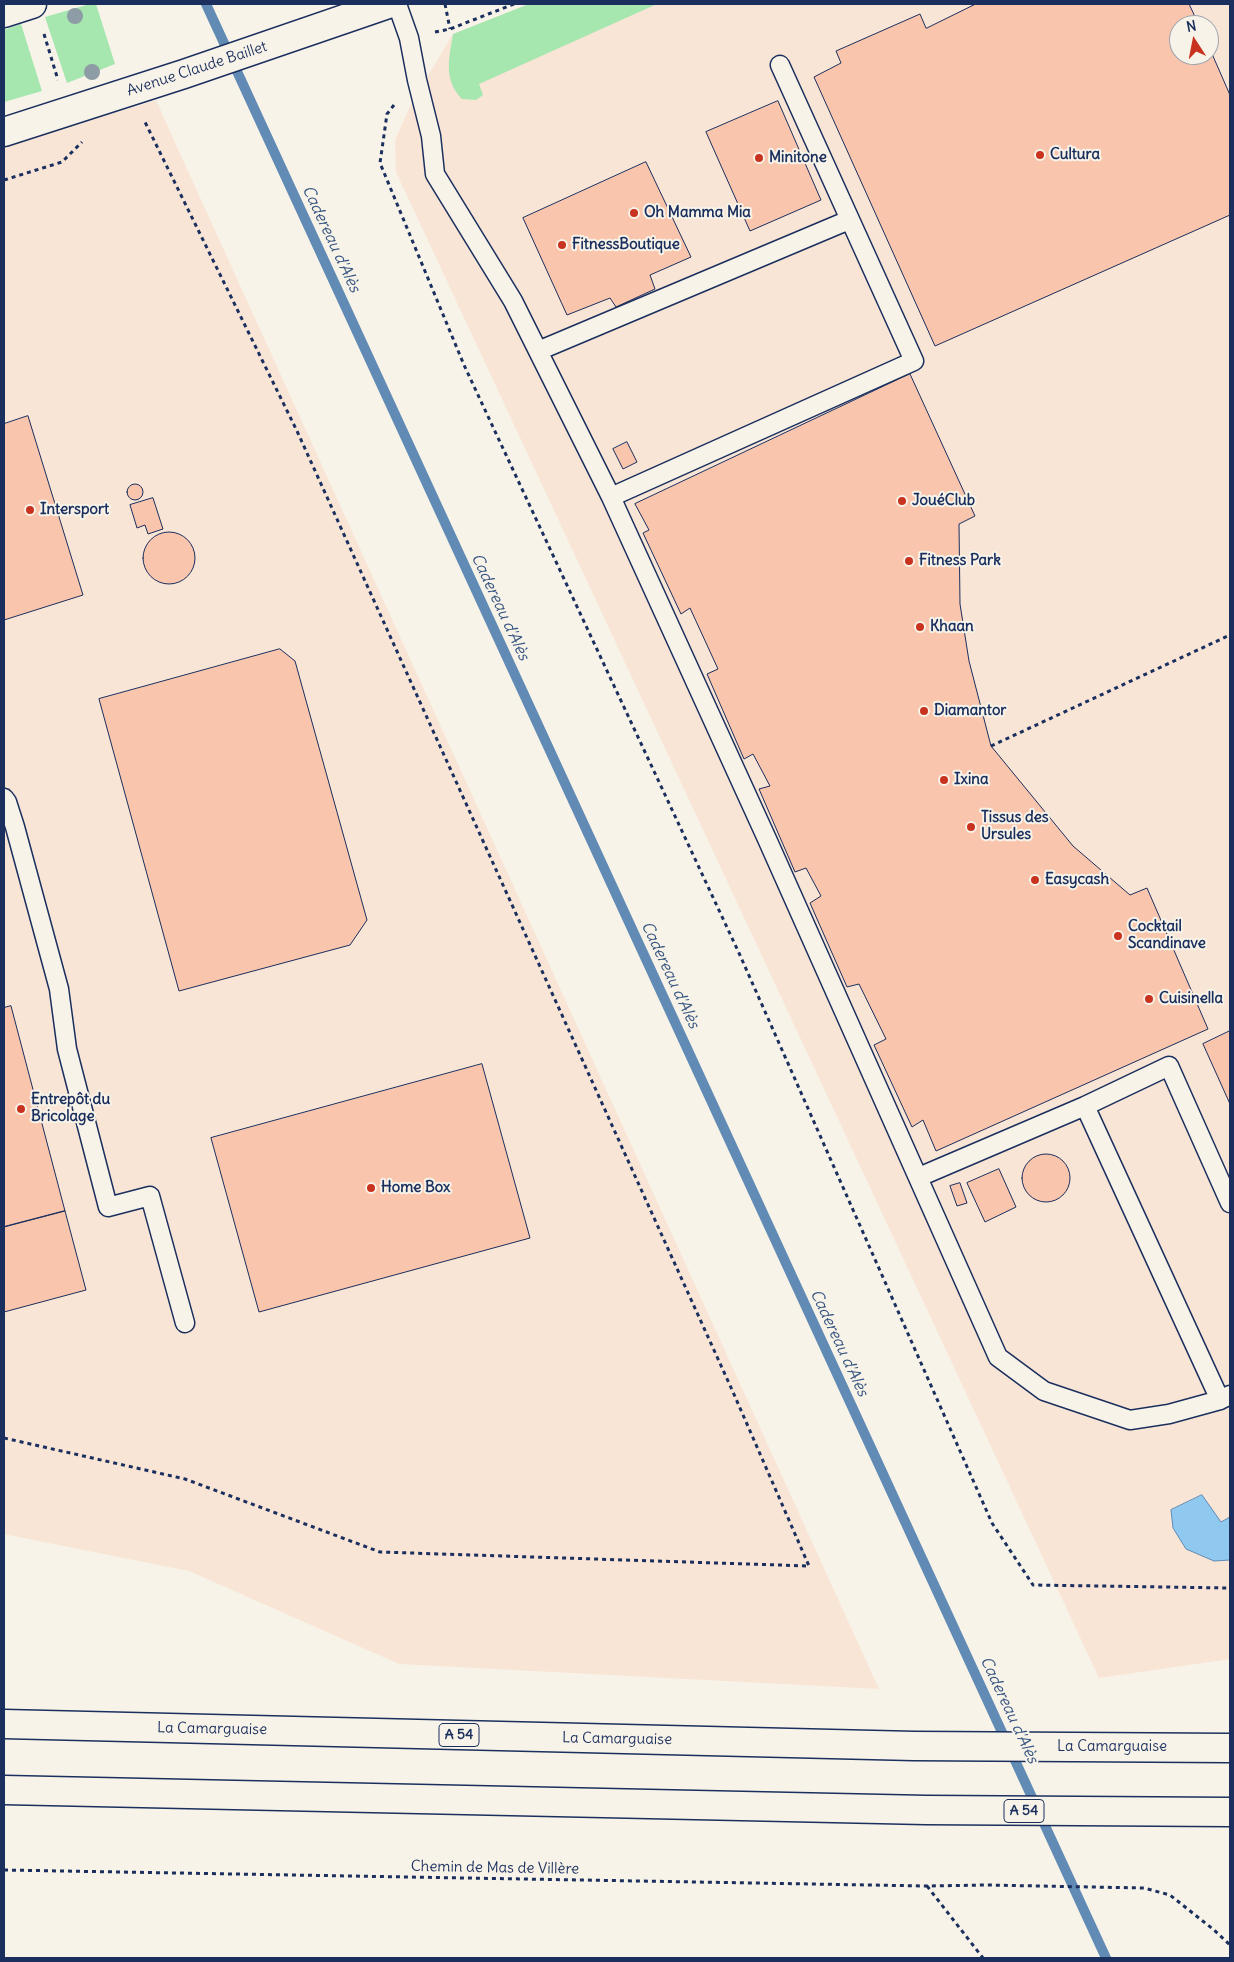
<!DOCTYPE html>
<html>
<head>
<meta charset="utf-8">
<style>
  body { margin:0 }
  #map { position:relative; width:1234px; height:1962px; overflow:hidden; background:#f7f3e8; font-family:Delius,sans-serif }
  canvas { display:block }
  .frame { position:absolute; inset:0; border:5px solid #1b2f5e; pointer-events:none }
  .north { position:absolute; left:1169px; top:15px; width:50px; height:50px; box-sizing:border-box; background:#f7f3e8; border:1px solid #9fa5b1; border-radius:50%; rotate:349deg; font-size:14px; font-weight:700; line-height:20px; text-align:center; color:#1b2f5e }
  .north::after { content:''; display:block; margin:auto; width:18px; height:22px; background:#c8321e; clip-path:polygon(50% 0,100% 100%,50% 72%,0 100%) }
</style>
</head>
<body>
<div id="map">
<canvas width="1234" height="1962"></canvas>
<div class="frame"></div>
<div class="north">N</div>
</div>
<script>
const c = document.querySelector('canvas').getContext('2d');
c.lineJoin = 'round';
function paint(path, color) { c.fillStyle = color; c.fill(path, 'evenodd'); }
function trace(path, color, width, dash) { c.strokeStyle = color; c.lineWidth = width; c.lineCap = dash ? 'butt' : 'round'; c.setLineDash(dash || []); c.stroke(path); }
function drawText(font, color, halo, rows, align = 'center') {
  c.font = font + ' Delius,sans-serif'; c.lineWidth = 4; c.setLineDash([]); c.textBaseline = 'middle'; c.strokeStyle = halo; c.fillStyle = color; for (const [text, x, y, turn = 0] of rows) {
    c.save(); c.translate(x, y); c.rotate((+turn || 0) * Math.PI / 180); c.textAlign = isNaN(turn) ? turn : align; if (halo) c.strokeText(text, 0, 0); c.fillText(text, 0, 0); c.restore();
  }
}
const built = new Path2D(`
  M 529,4 L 1230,4 L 1230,1659 L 1099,1678 L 396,172 L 395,140 L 412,102 L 453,34 ZM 1179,25 L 1209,25 L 1209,55 L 1179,55 Z
  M 156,100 L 177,147 L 879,1689 L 399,1664 L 189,1571 L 4,1534 L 4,147 Z`);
const green = new Path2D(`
  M 90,4 L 96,4 L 115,64 L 67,83 L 45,17 Z
  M 529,4 L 657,4 L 479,84 L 483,95 L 476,100 L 462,99 C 443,79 449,59 453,34 Z
  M 21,24 L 42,91 L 4,102 L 4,30 Z`);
const water = new Path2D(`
  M 1202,1495 L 1221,1522 L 1230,1517 L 1230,1560 L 1214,1561 L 1186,1549 L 1173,1528 L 1171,1510 Z`);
const stream = new Path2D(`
  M 206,4 L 1106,1958`);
const building = new Path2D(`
  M 976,4 L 1189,4 L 1199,25 L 1179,25 L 1179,55 L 1209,55 L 1209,47 L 1230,95 L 1230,215 L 935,346 L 814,77 L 841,63 L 836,51 L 920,14 L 926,28 Z
  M 778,101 L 821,200 L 750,231 L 706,132 Z
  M 646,162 L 691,257 L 650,275 L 655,289 L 616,307 L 610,298 L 567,315 L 523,218 Z
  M 910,374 L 975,516 L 959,524 L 960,604 L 969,661 L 991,746 L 1073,846 L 1130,895 L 1147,888 L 1208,1029 L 936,1151 L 923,1120 L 912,1127 L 874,1045 L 886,1039 L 859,984 L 847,987 L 810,903 L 821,896 L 806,868 L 795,872 L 759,789 L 770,786 L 753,754 L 744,759 L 707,674 L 718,669 L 690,608 L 681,614 L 643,533 L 649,530 L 635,504 Z
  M 28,416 L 83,595 L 4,620 L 4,424 Z
  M 627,442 L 637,462 L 623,469 L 613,449 Z
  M127 492a8 8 0 1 1 16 0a8 8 0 1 1-16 0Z
  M 153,498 L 163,529 L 148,534 L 145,525 L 137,528 L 130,505 Z
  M143 558a26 26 0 1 1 52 0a26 26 0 1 1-52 0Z
  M 280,649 L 295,661 L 367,920 L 350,945 L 179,991 L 99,699 Z
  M 11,1006 L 65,1211 L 4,1227 L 4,1008 Z
  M 1230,1031 L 1230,1104 L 1203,1044 Z
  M 482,1064 L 530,1238 L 259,1312 L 211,1138 Z
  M1022 1178a24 24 0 1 1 48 0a24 24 0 1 1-48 0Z
  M 999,1169 L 1016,1207 L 985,1222 L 967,1183 Z
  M 960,1183 L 967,1203 L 957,1206 L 950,1186 Z
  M 65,1211 L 86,1290 L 4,1312 L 4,1227 Z`);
const path = new Path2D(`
  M 445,4 L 450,29
  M 435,32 L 450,29 L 514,4
  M 44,34 L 58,80
  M 394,105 L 387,114 L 380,163 L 464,365 L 739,953 L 992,1523 L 1033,1585 L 1230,1588
  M 4,180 L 62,162 L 82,142
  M 991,746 L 1230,635
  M 4,1438 L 185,1479 L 380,1552 L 809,1566 L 733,1392 L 297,431 L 144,120
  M 4,1870 L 927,1886 L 986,1885 L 1144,1888 L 1170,1895 L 1214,1930 L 1230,1945
  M 927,1886 L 983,1958`);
const lane = new Path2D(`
  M 397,4 L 409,38 L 417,80 L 431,136 L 435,174 L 513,301 L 611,497 L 767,839 L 998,1357 L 1044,1391 L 1130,1420 L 1169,1414 L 1220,1400 L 1230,1395
  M 538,351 L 849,220
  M 611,497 L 914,361 L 780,65
  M 4,798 L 7,802 L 15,827 L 59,989 L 67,1049 L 108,1207 L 150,1196 L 185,1323
  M 919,1177 L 1085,1106
  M 1220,1400 L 1085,1106 L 1169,1066 L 1230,1203`);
const secondary = new Path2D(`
  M 4,13 L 32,4
  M 4,132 L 184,74 L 388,4`);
const highway = new Path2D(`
  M 4,1724 L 914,1746 L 1230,1748
  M 4,1790 L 926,1810 L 1230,1812`);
const trees = [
  [75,16],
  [92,72]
];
const markers = [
  [1040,155,5,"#c8321e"],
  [759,158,5,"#c8321e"],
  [634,213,5,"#c8321e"],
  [562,245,5,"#c8321e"],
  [902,501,5,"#c8321e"],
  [30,510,5,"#c8321e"],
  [909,561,5,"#c8321e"],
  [920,627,5,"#c8321e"],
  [924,711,5,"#c8321e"],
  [944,780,5,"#c8321e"],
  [971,827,5,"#c8321e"],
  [1035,880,5,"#c8321e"],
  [1118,936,5,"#c8321e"],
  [1149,999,5,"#c8321e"],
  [21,1109,5,"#c8321e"],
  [371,1188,5,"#c8321e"]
];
const shields = [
  [459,1735,40],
  [1024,1811,40]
];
const shieldNames = [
  ["A 54",459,1735],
  ["A 54",1024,1811]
];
const streetNames = [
  ["Avenue Claude Baillet",197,69,-18],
  ["La Camarguaise",212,1729,1],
  ["La Camarguaise",617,1739,1],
  ["La Camarguaise",1112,1747],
  ["Chemin de Mas de Villère",495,1868,1]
];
const poiNames = [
  ["Cultura",1050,155],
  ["Minitone",769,158],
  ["Oh Mamma Mia",644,213],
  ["FitnessBoutique",572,245],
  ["JouéClub",912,501],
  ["Intersport",40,510],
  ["Fitness Park",919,561],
  ["Khaan",930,627],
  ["Diamantor",934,711],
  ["Ixina",954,780],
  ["Tissus des",981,818],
  ["Ursules",981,835],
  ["Easycash",1045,880],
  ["Cocktail",1128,927],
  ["Scandinave",1128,944],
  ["Cuisinella",1159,999],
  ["Entrepôt du",31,1100],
  ["Bricolage",31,1117],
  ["Home Box",381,1188]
];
const waterNames = [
  ["Cadereau d'Alès",331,239,65],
  ["Cadereau d'Alès",500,607,65],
  ["Cadereau d'Alès",670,975,65],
  ["Cadereau d'Alès",839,1343,65],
  ["Cadereau d'Alès",1009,1710,65]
];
paint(built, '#f8e5d6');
paint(green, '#a6e6af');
paint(water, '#8fc9ef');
trace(water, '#618bb5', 1);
trace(stream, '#618bb5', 10);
paint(building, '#fac5ad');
trace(building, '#1b2f5e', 1);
trace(lane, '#1b2f5e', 21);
trace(secondary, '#1b2f5e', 31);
trace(highway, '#1b2f5e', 31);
trace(path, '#1b2f5e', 3, [4, 4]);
trace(lane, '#f7f3e8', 18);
trace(secondary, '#f7f3e8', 28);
trace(highway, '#f7f3e8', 28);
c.fillStyle = '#8d9ca5';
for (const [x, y] of trees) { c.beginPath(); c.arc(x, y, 8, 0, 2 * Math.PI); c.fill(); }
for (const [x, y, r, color] of markers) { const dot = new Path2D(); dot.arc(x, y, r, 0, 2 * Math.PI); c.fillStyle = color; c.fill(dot); trace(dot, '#f7f3e8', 2); }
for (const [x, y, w] of shields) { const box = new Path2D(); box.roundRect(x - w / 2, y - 11.5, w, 23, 4); c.fillStyle = '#f7f3e8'; c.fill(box); trace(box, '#1b2f5e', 1); }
drawText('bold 14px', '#1b2f5e', null, shieldNames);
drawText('15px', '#1b2f5e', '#f7f3e8', streetNames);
drawText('bold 15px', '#1b2f5e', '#f7f3e8', poiNames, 'left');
drawText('italic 16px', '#385682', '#f7f3e8', waterNames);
</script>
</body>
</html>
